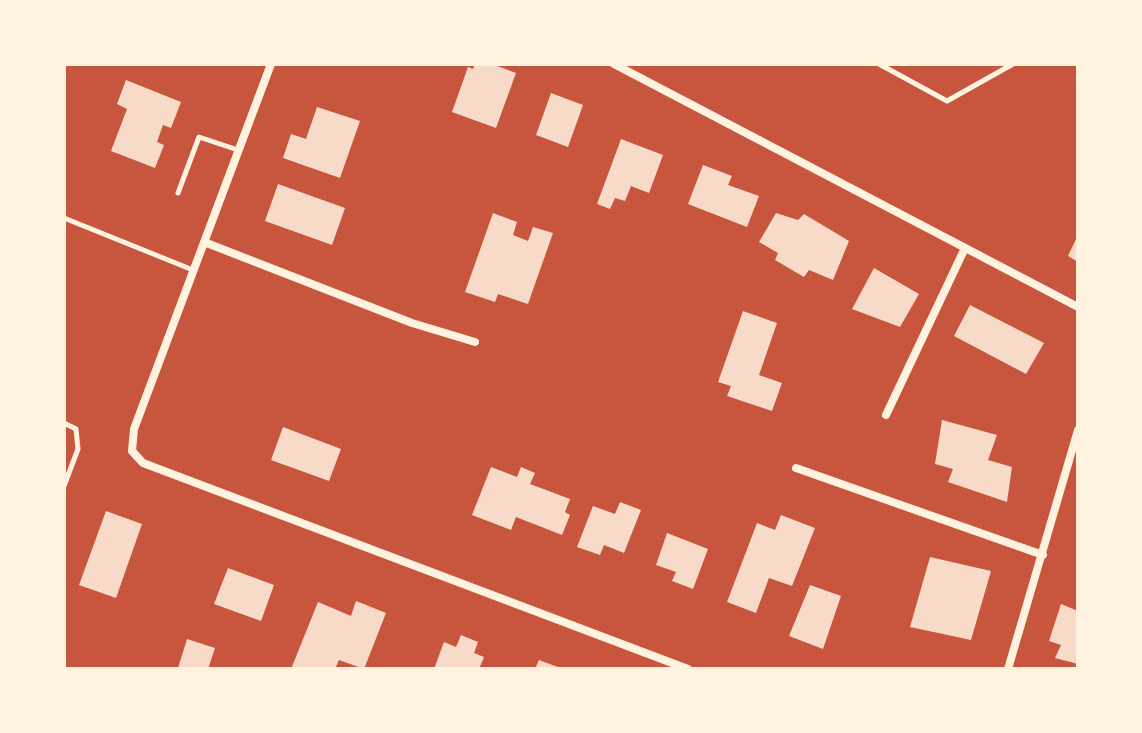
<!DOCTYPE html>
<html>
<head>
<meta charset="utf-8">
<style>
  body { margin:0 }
  #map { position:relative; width:1142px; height:733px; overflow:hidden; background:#c8553d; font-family:"PT Sans Narrow",sans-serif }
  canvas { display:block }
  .frame { position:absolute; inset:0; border:66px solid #fff3e0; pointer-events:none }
</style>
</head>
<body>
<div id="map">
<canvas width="1142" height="733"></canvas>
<div class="frame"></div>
</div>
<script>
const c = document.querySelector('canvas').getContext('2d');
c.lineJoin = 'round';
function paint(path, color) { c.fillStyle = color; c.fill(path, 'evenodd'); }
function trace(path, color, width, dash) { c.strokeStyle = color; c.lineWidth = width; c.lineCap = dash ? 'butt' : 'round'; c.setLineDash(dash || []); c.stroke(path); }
const building = new Path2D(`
  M 475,64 L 492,64 L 516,73 L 496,128 L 452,112 L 468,67 L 473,69 Z
  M 126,80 L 181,102 L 171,128 L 163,125 L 157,142 L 164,145 L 155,168 L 111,151 L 127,109 L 117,104 Z
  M 551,93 L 583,105 L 568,147 L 536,135 Z
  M 317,107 L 360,121 L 340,178 L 283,158 L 291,134 L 306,139 Z
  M 621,139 L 663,155 L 649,193 L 631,186 L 625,201 L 615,198 L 610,209 L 597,204 Z
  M 703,165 L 732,176 L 728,185 L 759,196 L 747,227 L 688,204 Z
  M 278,184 L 345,208 L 332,245 L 265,221 Z
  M 493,213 L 517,222 L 513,235 L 528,241 L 533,227 L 553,233 L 528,304 L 498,294 L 495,302 L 465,292 Z
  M 776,213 L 798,220 L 804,214 L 849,241 L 833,280 L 809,270 L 804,277 L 775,260 L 778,253 L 759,242 Z
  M 1078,235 L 1078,262 L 1068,256 Z
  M 874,268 L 919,294 L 900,327 L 852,309 Z
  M 970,305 L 1044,343 L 1026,374 L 954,336 Z
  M 743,311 L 777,323 L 759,375 L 782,383 L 772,411 L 727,396 L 731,386 L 718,382 Z
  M 942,420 L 997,435 L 988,460 L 1012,467 L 1007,502 L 948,482 L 953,469 L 935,464 Z
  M 283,427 L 341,449 L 329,481 L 271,460 Z
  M 491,467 L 517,477 L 521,467 L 535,473 L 530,484 L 570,499 L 565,512 L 570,515 L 562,535 L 516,517 L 511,530 L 472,515 Z
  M 620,502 L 641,510 L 624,553 L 604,545 L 600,555 L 577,547 L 593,506 L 615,514 Z
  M 106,511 L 142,524 L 116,598 L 79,585 Z
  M 781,515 L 815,528 L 792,586 L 769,578 L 756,613 L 727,602 L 757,523 L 775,530 Z
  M 667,533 L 708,549 L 693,589 L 672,581 L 676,572 L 656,565 Z
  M 930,557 L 991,571 L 971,640 L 910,627 Z
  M 228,568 L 274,585 L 261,621 L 214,604 Z
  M 810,585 L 841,596 L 823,649 L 789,636 Z
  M 356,601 L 386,613 L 364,669 L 339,660 L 335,669 L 291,669 L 318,602 L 351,616 Z
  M 1061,604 L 1078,611 L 1078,664 L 1055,658 L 1061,645 L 1049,641 Z
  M 461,635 L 478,642 L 474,653 L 484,657 L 479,669 L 434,669 L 444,642 L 456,647 Z
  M 187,639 L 215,648 L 208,669 L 178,668 Z
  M 539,660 L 563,669 L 535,669 Z`);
const service = new Path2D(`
  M 879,64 L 947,101 L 1013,64
  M 178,193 L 199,137 L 238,150
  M 64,218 L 193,270
  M 64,423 L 76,429 L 78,449 L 64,486`);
const minor = new Path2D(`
  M 271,64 L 134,429 L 132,451 L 143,463 L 688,669
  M 614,64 L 1078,307
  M 204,242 L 412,323 L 475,342
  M 886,415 L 965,248
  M 796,468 L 1043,555
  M 1008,669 L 1078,430`);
paint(building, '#f7dbc8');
trace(service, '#fff3e0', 5);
trace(minor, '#fff3e0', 8);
</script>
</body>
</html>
